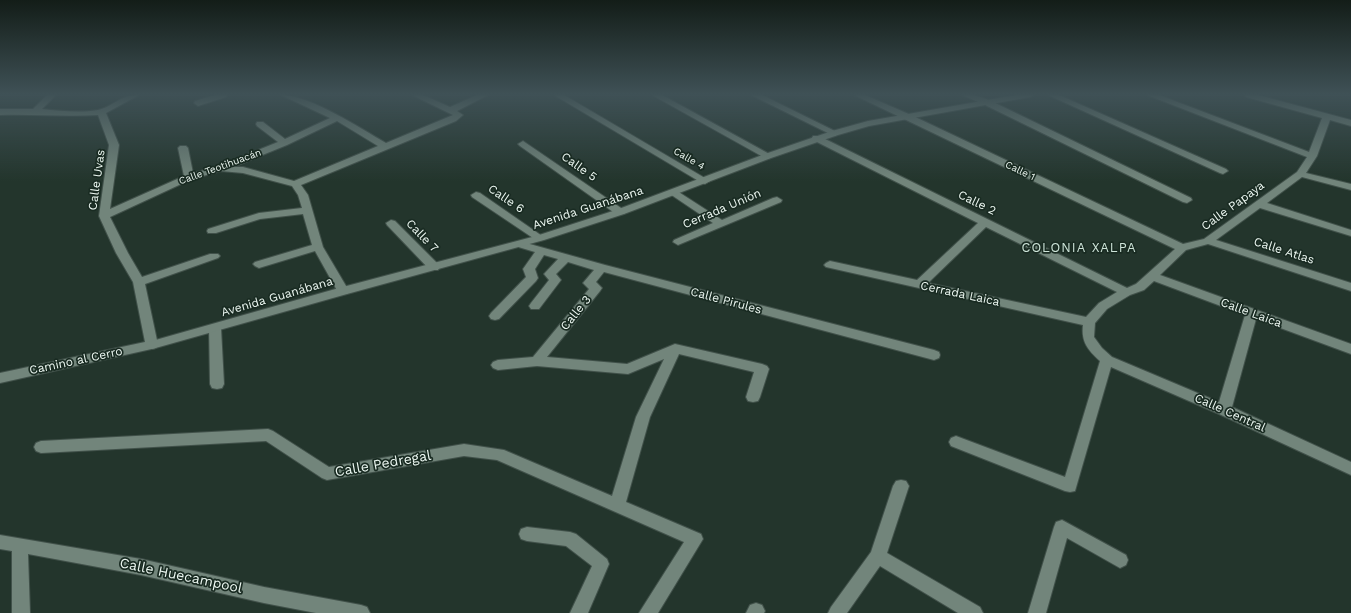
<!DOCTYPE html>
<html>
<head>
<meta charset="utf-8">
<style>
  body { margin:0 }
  canvas { display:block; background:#23352c }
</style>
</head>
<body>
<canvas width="1351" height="613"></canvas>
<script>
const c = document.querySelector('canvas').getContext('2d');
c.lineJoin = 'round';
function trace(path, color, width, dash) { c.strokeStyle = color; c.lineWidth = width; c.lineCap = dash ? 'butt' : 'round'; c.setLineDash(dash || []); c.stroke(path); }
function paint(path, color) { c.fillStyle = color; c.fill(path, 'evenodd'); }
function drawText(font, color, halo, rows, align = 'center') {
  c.font = font + ' "Work Sans",sans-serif'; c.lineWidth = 3.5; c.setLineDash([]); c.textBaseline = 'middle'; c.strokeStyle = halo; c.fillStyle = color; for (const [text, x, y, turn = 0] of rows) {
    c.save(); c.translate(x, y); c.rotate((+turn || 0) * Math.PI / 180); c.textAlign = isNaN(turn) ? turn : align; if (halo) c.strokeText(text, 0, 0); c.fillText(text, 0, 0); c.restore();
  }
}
const minor = new Path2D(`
  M 47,95 L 56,95 L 42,109 C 60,111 80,113 98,110 C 114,106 120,95 139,95 L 106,113 L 119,145 L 110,209 L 184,176 L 178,148 L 180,146 L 186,146 L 188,148 L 193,173 L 216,167 L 278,142 L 257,126 L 256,124 L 257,122 L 263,122 L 285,139 L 330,118 L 281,95 C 310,95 360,128 386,143 L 453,115 L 412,95 L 423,95 L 450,107 L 477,95 L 488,95 L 457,111 L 463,115 L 456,121 L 301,185 L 308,195 L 323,247 L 349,291 L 347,294 L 339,294 L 315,251 L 259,268 L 255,266 L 253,264 L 255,262 L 312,245 L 303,214 L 260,219 L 216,233 L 208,233 L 207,231 L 208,229 L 259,213 L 302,208 L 298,195 L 292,186 L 243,173 L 221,171 L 192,179 L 110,217 L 128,253 L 142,277 L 210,254 L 218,254 L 220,256 L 218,258 L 145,284 L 158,345 L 156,348 L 0,383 L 0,373 L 145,342 L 133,282 L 116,253 L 99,216 L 109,145 L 98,115 C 65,117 33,114 0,115 L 0,109 L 33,109 ZM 337,121 L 378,146 L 294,181 L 243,167 L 233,167 L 287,145 Z
  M 215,95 L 227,95 L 226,97 L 198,106 L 194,103 L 195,101 Z
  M 554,95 L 564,95 L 710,181 L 705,184 L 702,183 Z
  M 652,95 L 662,95 L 773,156 L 768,159 L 765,158 Z
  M 751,95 L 762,95 L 839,133 L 835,136 L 832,135 Z
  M 854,95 L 865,95 L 911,115 L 1183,244 L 1204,239 L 1297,172 L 1307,157 L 1147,95 L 1159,95 L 1309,152 L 1322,118 L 1246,97 L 1245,95 L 1258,95 L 1351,120 L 1351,126 L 1330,120 L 1317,156 L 1306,173 L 1351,184 L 1351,190 L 1302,177 L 1267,203 L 1351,230 L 1351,236 L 1260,208 L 1216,240 L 1351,283 L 1351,291 L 1208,244 L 1186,250 L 1160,275 L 1351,344 L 1351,354 L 1256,319 L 1232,407 L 1351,462 L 1351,475 L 1219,414 L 1111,367 L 1075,491 L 1070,492 L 1065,491 L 951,446 L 949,442 L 951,438 L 956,436 L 1065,477 L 1100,361 C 1088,350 1081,342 1083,325 L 826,267 L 824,265 L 826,263 L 830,261 L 917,280 L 978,223 L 813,140 L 812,138 L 813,136 L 819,136 L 1127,288 L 1136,284 L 1175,249 ZM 986,227 L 1117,292 L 1099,303 L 1086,317 L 928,283 ZM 1154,281 L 1245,315 L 1219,402 L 1112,357 L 1102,348 L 1094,337 L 1095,323 L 1107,309 L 1130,295 L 1144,290 Z
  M 962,95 L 974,95 L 989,100 L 1191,198 L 1192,200 L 1187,203 L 1183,202 L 983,104 Z
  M 1048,95 L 1059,95 L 1226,169 L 1228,171 L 1223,174 L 1220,173 Z
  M 523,141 L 624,210 L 625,212 L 624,214 L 616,214 L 520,146 L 518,144 Z
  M 674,189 L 722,220 L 773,198 L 777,197 L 782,200 L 781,202 L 678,245 L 673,242 L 674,240 L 713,223 L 670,194 L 669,192 Z
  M 476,192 L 480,193 L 545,238 L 540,241 L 536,240 L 472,197 L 471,195 Z
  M 391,220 L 395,221 L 438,264 L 440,267 L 438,270 L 430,270 L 387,225 L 386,223 Z
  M 519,241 L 605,265 L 934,350 L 939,352 L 940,355 L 939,358 L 934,360 L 604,272 L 596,282 L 602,288 L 600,291 L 547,357 L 627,364 L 675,344 L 762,364 L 767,366 L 769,369 L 760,397 L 758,401 L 753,402 L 748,401 L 746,397 L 754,372 L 679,354 L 650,417 L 626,502 L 701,534 L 703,539 L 658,613 L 639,613 L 684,542 L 497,460 L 464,456 L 327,480 L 322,478 L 266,441 L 41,453 L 36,451 L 34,447 L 36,443 L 41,441 L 268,429 L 273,431 L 329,467 L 464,444 L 504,450 L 612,496 L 636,417 L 664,359 L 628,374 L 537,366 L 498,370 L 493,368 L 491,365 L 493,362 L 498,360 L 533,357 L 589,289 L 583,283 L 594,270 L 568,262 L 556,274 L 561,280 L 539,309 L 531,309 L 529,306 L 531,303 L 549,280 L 544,274 L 558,259 L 544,255 L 535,269 L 538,278 L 536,281 L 499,319 L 495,320 L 491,319 L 489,316 L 491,313 L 526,277 L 523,269 L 535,252 L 515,246 L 514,244 Z
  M 215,324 L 219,325 L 221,328 L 224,384 L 222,388 L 217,389 L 212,388 L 210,384 L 209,328 L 211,325 Z
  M 901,480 L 906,481 L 909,486 L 887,553 L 980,607 L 983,613 L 958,613 L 880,566 L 847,613 L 828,613 L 831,607 L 871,552 L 893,486 L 896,481 Z
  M 1062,520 L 1126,555 L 1128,560 L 1126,565 L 1120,568 L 1067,538 L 1046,613 L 1028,613 L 1054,527 L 1056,522 Z
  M 527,527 L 570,532 L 576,534 L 607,559 L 609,564 L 588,613 L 570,613 L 592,566 L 566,546 L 527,541 L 521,539 L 519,534 L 521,529 Z
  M 0,535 L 141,559 L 264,587 L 361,605 L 367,607 L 370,613 L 316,613 L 264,603 L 141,575 L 28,554 L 30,613 L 12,613 L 12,551 L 0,549 Z
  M 756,603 L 762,605 L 765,611 L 764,613 L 746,613 L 750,605 Z`);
const tertiary = new Path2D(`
  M 1016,95 L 1034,95 L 1030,97 L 869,126 L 838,135 L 771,158 L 624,214 L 544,240 L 347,294 L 152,349 L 148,348 L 146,345 L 148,342 L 152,341 L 339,288 L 536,236 L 616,210 L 765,154 L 832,131 L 868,121 Z`);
const farStreetnames = [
  ["Calle 4",689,159,30],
  ["Calle Teotihuacán",220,167,-20],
  ["Calle 1",1020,171,26]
];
const streetNames = [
  ["Calle 5",579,167,35],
  ["Calle Uvas",97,180,-82],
  ["Calle 6",506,199,34],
  ["Calle 2",977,203,26],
  ["Calle Papaya",1233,206,-36],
  ["Avenida Guanábana",588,208,-18],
  ["Cerrada Unión",722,209,-23],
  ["Calle 7",422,236,46],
  ["Calle Atlas",1284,251,18],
  ["Cerrada Laica",960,294,12],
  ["Avenida Guanábana",277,297,-16],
  ["Calle Pirules",726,301,15],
  ["Calle 3",576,313,-51],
  ["Calle Laica",1251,313,20],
  ["Camino al Cerro",76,361,-12],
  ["Calle Central",1230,413,24]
];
const neighbourhoodNames = [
  ["COLONIA XALPA",1079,248]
];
const nearStreetnames = [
  ["Calle Pedregal",383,464,-10],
  ["Calle Huecampool",181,576,12]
];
trace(minor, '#41514a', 2);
trace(tertiary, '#41514a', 2);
paint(minor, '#72857b');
paint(tertiary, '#72857b');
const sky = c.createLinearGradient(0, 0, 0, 181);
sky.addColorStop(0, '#131d18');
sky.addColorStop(0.52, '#3f5156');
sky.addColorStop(1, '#3f515600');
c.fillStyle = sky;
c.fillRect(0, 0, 1351, 181);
drawText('10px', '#edf8f2', '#192b22', farStreetnames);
drawText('12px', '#edf8f2', '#192b22', streetNames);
c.letterSpacing = '1px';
drawText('13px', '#cee4d9', '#192b22', neighbourhoodNames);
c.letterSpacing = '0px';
drawText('14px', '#edf8f2', '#192b22', nearStreetnames);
</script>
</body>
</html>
